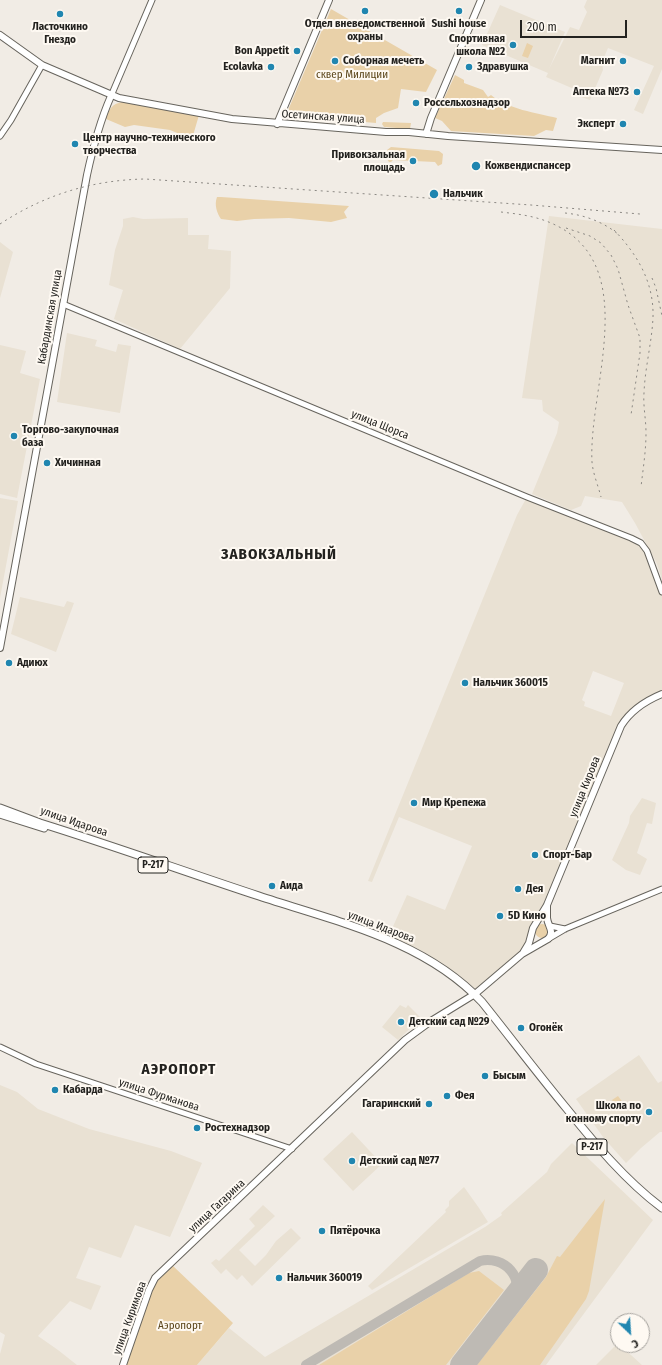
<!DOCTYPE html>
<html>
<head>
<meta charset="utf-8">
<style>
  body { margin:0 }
  #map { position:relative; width:662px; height:1365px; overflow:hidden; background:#f1ece5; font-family:"Fira Sans Condensed",sans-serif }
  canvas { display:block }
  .north { position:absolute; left:610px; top:1313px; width:40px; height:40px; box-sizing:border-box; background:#fef9f2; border:1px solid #a6a39e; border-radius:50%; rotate:155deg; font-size:11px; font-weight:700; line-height:16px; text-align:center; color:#23221f }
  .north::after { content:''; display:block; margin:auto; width:14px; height:18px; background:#2086b0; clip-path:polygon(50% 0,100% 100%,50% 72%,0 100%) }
  .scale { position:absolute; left:520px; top:20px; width:107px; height:18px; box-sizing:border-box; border:2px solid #23221f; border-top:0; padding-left:5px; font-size:12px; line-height:14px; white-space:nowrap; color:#23221f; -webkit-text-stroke:3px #fef9f2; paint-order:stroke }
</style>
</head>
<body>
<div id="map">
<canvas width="662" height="1365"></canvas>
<div class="north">С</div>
<div class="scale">200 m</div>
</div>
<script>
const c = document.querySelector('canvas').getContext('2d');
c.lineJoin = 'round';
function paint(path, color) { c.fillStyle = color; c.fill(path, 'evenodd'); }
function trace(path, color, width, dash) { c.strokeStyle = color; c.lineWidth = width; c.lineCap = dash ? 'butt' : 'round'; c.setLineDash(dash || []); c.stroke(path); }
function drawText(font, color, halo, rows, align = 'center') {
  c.font = font + ' "Fira Sans Condensed",sans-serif'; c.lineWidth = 4; c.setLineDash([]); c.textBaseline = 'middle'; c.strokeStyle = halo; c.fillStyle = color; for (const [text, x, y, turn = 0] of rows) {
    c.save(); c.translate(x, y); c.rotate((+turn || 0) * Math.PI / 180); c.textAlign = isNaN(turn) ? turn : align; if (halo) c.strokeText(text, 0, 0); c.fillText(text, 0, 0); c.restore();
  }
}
const built = new Path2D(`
  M 587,0 L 662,0 L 662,69 L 643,114 L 634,110 L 654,66 L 608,48 L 602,62 L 603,70 L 590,100 L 575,95 L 574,89 L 546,77 L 548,73 L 482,45 L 500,5 L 565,32 L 549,69 L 570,27 L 579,30 L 587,12 L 584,7 Z
  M 549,216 L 662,229 L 662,580 L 657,564 L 635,523 L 622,502 L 585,496 L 581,506 L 571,510 L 532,494 L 557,433 L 559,422 L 543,411 L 542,400 L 522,398 Z
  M 133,217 L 143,219 L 188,218 L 188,235 L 209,235 L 208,249 L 231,251 L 230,288 L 180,349 L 114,319 L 123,290 L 109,285 L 115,250 L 123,226 L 123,219 Z
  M 0,242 L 13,252 L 0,298 Z
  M 67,333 L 97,340 L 95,346 L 116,352 L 118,344 L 131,346 L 120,413 L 57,402 Z
  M 0,345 L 26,351 L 20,373 L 40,379 L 17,498 L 0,494 Z
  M 527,497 L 643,545 L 662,592 L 662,694 L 626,719 L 529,943 L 475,994 L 435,963 L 387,940 L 407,895 L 445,910 L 472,846 L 399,817 L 372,882 L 368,881 L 517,515 ZM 593,671 L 624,683 L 611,716 L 584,706 L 585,702 L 582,700 Z
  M 0,498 L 18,501 L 0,598 Z
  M 20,597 L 64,607 L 67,601 L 74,603 L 56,652 L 11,634 Z
  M 642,798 L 656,803 L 652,824 L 647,823 L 637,853 L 647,859 L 640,875 L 626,870 L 612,860 L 629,823 L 630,816 Z
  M 400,1005 L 406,1008 L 408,1005 L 421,1018 L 398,1040 L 382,1027 Z
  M 639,1055 L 658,1083 L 662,1081 L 662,1132 L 660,1132 L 641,1148 L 626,1163 L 603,1137 L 576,1099 Z
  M 0,1085 L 17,1092 L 38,1109 L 89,1129 L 171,1151 L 202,1163 L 170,1237 L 135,1225 L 121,1258 L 89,1247 L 76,1278 L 101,1286 L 91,1310 L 70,1301 L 38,1336 L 58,1350 L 77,1365 L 0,1365 L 0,1354 L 5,1335 L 0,1332 Z
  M 352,1132 L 382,1164 L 353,1191 L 323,1159 Z
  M 572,1143 L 653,1220 L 546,1365 L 197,1365 L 229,1328 L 265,1357 L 485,1227 L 502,1215 L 501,1213 L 547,1172 L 551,1164 Z
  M 464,1187 L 479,1208 L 488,1222 L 372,1290 L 368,1286 L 446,1212 L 445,1210 L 449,1206 L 449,1201 Z
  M 263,1205 L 275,1216 L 239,1250 L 255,1266 L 266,1255 L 276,1241 L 291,1228 L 301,1238 L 252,1286 L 242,1275 L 237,1280 L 226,1269 L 221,1274 L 211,1263 L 216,1259 L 219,1261 L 255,1226 L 249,1219 Z
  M 618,1343 L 618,1345 L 620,1345 L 642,1365 L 596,1365 Z`);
const green = new Path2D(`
  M 331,9 L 437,70 L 426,92 L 401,89 L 398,108 L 384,113 L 376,118 L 376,123 L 286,115 Z
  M 527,43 L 533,46 L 528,58 L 522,56 Z
  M 455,75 L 464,80 L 464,83 L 483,90 L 488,97 L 491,95 C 507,109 537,113 557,118 L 553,131 L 546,130 L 534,136 L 451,131 L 442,121 L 435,118 Z
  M 122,102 L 199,115 L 192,139 L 170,130 L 134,125 L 125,127 L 106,119 C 109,109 112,104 122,102 Z
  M 383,122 L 411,123 L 410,129 L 384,127 L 382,124 Z
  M 391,147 L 439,151 L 443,154 L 442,164 L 438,166 L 435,162 L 393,160 L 391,162 L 389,162 L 387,159 L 387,150 Z
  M 217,197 L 221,197 L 349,206 L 344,212 L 347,218 L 331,222 L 289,218 L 254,219 L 237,221 L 221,219 C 217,213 214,205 217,197 Z
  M535 931a7 7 0 1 1 14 0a7 7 0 1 1-14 0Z
  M 618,1096 L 626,1107 L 620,1111 L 612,1100 Z
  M 605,1199 L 589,1291 L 586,1299 L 540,1365 L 477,1365 L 546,1277 L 557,1256 L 560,1257 Z
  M 173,1266 L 233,1323 L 197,1365 L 126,1365 L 153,1288 L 157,1281 Z
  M 479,1271 L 504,1290 L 446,1365 L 319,1365 L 469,1273 Z`);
const taxiway = new Path2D(`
  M 306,1365 L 480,1261 C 504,1255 527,1279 512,1300`);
const runway = new Path2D(`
  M 462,1365 L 536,1270`);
const tertiary = new Path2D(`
  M 111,96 L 152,0
  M 0,136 L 11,120 L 42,65
  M 63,304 L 527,497 L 631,538 L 641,543 L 647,551 L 662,592
  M 550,926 L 565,929
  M 548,939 L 565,929 L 662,889
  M 0,1047 L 36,1064 L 292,1149`);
const secondary = new Path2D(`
  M 0,35 L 42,65 L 119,98 L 232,119 L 386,132 L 409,132 L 448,136 L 662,150
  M 277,124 L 329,0
  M 426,134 L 431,118 L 481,0
  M 0,648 L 87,175 C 93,147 100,121 111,96
  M 523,953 L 529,943 L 533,928 L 547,905 L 621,726 C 631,710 645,701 662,694
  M 123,1365 L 149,1290 L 155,1278 L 405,1040 L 431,1021 L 475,994 L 522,954 L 548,939 C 555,931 548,927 547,918 C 547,914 547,909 547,905`);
const primary = new Path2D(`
  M 0,808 L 40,823 C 114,846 186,872 259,896 C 337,922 424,940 482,1002 C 510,1037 538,1074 567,1109 C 596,1145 625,1180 662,1208
  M 0,814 L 44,828`);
const rail = new Path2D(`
  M 501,212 C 518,214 535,216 551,223 C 644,263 588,388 592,462 C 593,474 598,485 601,497
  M 565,213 C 585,215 603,222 618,234
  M 0,224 C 44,195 92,180 145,179 L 531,205 L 640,214
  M 566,228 L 590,236 L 601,243 L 611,255 L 618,269 L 628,305 L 640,338 L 640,353 L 631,415
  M 614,230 C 637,254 654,282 653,317 C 652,342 645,367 644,393 C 643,406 646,419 646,433 C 646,451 643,469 641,487
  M 652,278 L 656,288 L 662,316`);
const markers = [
  [365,11,4,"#2086b0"],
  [459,11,4,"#2086b0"],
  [60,14,4,"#2086b0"],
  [513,45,4,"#2086b0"],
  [297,51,4,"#2086b0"],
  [335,61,4,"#2086b0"],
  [623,61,4,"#2086b0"],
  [271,67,4,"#2086b0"],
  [469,67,4,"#2086b0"],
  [637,92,4,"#2086b0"],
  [416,103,4,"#2086b0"],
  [623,124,4,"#2086b0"],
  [75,144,4,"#2086b0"],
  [413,161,4,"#2086b0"],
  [476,166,5,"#2086b0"],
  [434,194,5,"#2086b0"],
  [14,436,4,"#2086b0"],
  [47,463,4,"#2086b0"],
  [9,663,4,"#2086b0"],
  [465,683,4,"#2086b0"],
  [414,803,4,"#2086b0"],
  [535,855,4,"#2086b0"],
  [272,886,4,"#2086b0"],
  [518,889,4,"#2086b0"],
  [500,916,4,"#2086b0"],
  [401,1022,4,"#2086b0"],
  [521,1028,4,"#2086b0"],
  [485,1076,4,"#2086b0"],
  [55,1090,4,"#2086b0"],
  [447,1096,4,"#2086b0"],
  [429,1104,4,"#2086b0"],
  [649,1112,4,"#2086b0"],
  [197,1128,4,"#2086b0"],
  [352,1161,4,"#2086b0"],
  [322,1231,4,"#2086b0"],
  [279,1278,4,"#2086b0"]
];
const shields = [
  [153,865,30],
  [592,1147,30]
];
const shieldNames = [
  ["Р-217",153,865],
  ["Р-217",592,1147]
];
const poiNames = [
  ["Отдел вневедомственной",365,24,"center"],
  ["охраны",365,37,"center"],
  ["Sushi house",459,24,"center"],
  ["Ласточкино",60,27,"center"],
  ["Гнездо",60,40,"center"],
  ["Спортивная",505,39,"right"],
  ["школа №2",505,52,"right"],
  ["Bon Appetit",289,51,"right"],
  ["Соборная мечеть",343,61],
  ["Магнит",615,61,"right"],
  ["Ecolavka",263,67,"right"],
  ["Здравушка",477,67],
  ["Аптека №73",629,92,"right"],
  ["Россельхознадзор",424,103],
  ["Эксперт",615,124,"right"],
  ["Центр научно-технического",83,138],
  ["творчества",83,151],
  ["Привокзальная",405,155,"right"],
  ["площадь",405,168,"right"],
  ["Кожвендиспансер",485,166],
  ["Нальчик",443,194],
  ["Торгово-закупочная",22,430],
  ["база",22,443],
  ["Хичинная",55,463],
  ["Адиюх",17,663],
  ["Нальчик 360015",473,683],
  ["Мир Крепежа",422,803],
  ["Спорт-Бар",543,855],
  ["Аида",280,886],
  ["Дея",526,889],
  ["5D Кино",508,916],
  ["Детский сад №29",409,1022],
  ["Огонёк",529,1028],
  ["Бысым",493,1076],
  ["Кабарда",63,1090],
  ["Фея",455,1096],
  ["Гагаринский",421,1104,"right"],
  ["Школа по",641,1106,"right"],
  ["конному спорту",641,1119,"right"],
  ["Ростехнадзор",205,1128],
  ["Детский сад №77",360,1161],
  ["Пятёрочка",330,1231],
  ["Нальчик 360019",287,1278]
];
const parkNames = [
  ["сквер Милиции",352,75],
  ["Аэропорт",180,1326]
];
const streetNames = [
  ["Осетинская улица",323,117,4],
  ["Кабардинская улица",50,317,-80],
  ["улица Щорса",380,425,22],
  ["улица Кирова",585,787,-68],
  ["улица Идарова",74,822,19],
  ["улица Идарова",381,927,21],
  ["улица Фурманова",159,1095,18],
  ["улица Гагарина",217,1206,-43],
  ["улица Киримова",130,1318,-70]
];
const districtNames = [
  ["ЗАВОКЗАЛЬНЫЙ",279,555],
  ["АЭРОПОРТ",179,1070]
];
paint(built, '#e9e1d3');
paint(green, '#e9d1a9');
trace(taxiway, '#bebab4', 10);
trace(runway, '#bebab4', 24);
trace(tertiary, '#67645d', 7);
trace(secondary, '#67645d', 8);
trace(primary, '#67645d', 9);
trace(tertiary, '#fff', 5);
trace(secondary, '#fff', 6);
trace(primary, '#fff', 7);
trace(rail, '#8b8883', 1, [2, 4]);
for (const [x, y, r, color] of markers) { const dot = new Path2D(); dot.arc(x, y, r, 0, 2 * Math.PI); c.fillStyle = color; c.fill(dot); trace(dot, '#fef9f2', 1.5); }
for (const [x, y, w] of shields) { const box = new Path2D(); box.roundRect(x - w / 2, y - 8, w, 16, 3); c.fillStyle = '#fef9f2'; c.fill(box); trace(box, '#23221f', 1); }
drawText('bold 10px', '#23221f', null, shieldNames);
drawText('bold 11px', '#23221f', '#fef9f2', poiNames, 'left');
drawText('11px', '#5b4519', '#fef9f2', parkNames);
drawText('11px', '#23221f', '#fef9f2', streetNames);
c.letterSpacing = '1px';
drawText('bold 15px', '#23221f', '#fef9f2', districtNames);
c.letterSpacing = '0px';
</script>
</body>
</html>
